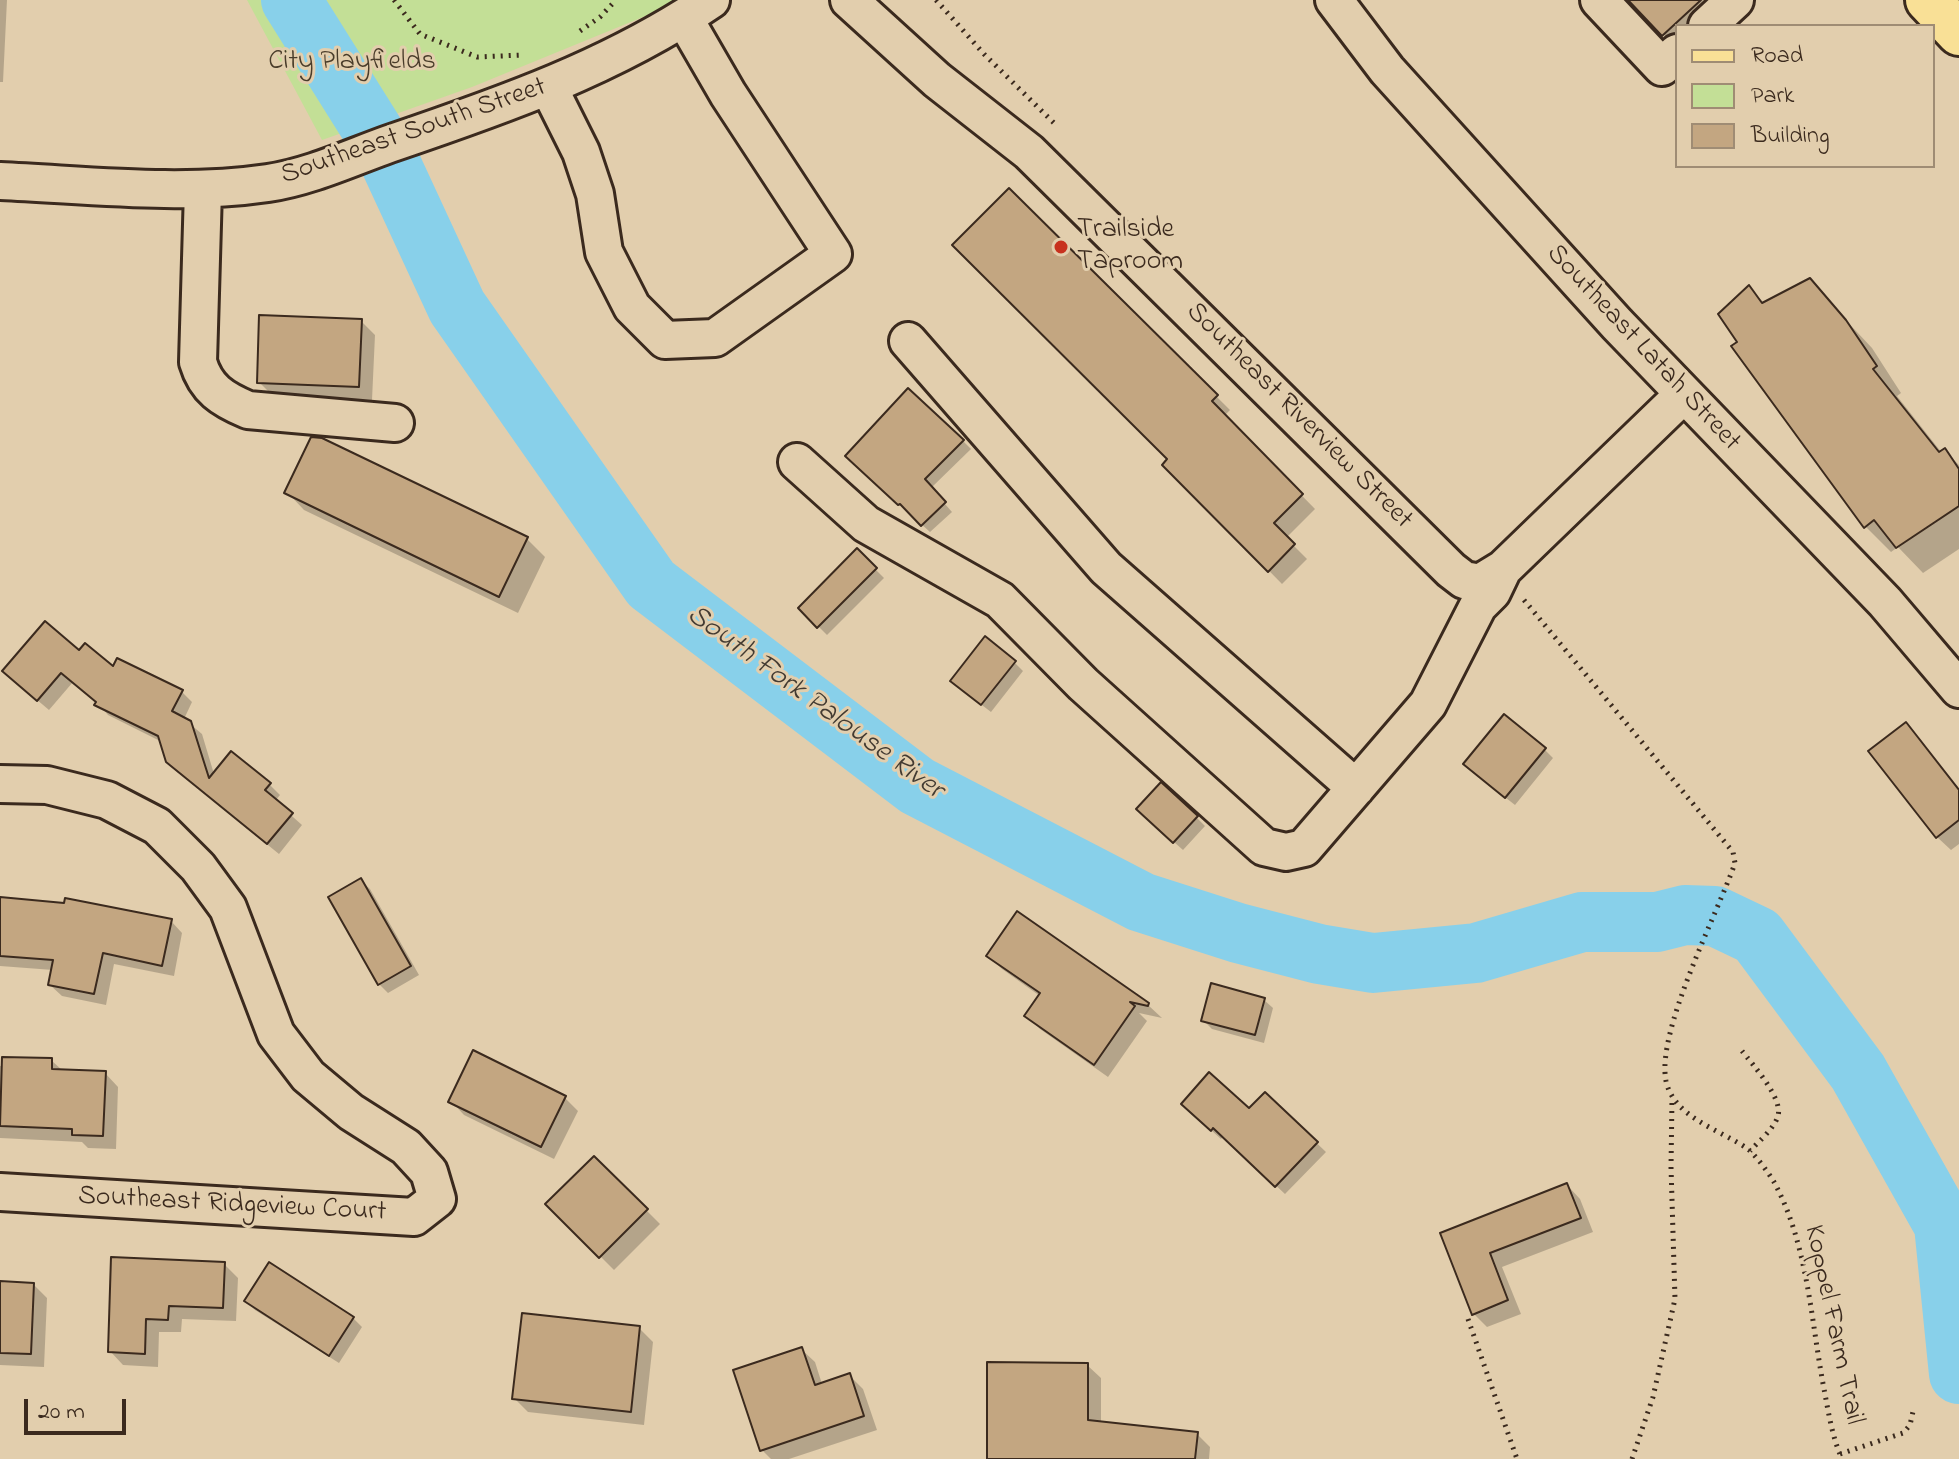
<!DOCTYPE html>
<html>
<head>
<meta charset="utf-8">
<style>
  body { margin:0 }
  #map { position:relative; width:1959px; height:1459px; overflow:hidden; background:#e2cead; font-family:"Indie Flower",sans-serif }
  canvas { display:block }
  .legend { position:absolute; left:1675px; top:24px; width:260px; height:144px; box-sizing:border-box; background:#e2cead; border:2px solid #9f8c74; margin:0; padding:10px 14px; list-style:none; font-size:24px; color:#3b2a1e }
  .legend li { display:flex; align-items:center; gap:16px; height:40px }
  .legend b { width:40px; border:2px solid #9f8c74 }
  .scale { position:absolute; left:24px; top:1399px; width:102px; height:36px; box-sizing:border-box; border:4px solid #3b2a1e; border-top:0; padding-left:10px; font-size:24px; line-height:28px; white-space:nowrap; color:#3b2a1e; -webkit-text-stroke:6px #e2cead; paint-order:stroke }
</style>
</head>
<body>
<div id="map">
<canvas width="1959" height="1459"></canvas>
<ul class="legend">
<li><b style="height:10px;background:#f9e096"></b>Road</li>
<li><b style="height:22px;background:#c3df96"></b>Park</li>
<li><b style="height:22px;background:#c3a681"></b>Building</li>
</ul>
<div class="scale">20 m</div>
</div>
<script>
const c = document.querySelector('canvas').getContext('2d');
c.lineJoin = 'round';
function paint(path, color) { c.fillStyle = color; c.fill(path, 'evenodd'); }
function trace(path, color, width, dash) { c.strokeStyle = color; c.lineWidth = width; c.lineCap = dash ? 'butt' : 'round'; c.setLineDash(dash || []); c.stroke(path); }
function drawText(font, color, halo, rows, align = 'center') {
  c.font = font + ' "Indie Flower",sans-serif'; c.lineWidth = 6; c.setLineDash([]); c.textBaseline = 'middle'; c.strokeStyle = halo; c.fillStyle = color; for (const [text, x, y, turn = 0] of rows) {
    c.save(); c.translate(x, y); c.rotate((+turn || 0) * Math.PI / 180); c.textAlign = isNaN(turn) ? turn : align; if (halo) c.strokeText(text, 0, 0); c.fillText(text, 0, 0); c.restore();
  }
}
const green = new Path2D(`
  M 247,0 L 677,0 L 665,8 L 472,87 L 322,140 Z`);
const shadow = new Path2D(`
  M 0,0 L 7,0 L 3,82 L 0,82 Z
  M 1630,0 L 1729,0 L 1701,26 L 1677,26 L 1677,48 Z
  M 1009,190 L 1230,410 L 1224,416 L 1315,509 L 1286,538 L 1307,559 L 1282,584 L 1165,465 L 1170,459 Z
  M 1809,281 L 1872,348 L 1901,393 L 1897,396 L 1942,453 L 1945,451 L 1959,465 L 1959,549 L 1923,573 L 1898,547 L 1891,552 L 1866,527 L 1734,346 L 1739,342 L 1749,288 L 1765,304 Z
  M 361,321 L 375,335 L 372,400 L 273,396 L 259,382 Z
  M 963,441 L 971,449 L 931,488 L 952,512 L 930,532 L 855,464 Z
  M 287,492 L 527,539 L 545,557 L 518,613 L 304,510 Z
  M 857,551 L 884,578 L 827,635 L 800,608 Z
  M 79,653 L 114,670 L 182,692 L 192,702 L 184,719 L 202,734 L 214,774 L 269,784 L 280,795 L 275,801 L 302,825 L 279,854 L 179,773 L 167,761 L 162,742 L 108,715 L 98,703 L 73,682 L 49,710 L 16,682 Z
  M 1014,662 L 1023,671 L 991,712 L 961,689 Z
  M 1906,725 L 1959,789 L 1959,844 L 1951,850 L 1937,837 Z
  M 1544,749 L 1553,758 L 1515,805 L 1474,773 Z
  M 1196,817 L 1205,826 L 1183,850 L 1147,818 Z
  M 361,881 L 370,889 L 419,975 L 388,993 L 379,984 Z
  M 0,899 L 171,921 L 182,933 L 174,976 L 114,964 L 106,1005 L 62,996 L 50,985 L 53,970 L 0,966 Z
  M 989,956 L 1148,1005 L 1162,1018 L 1139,1013 L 1147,1021 L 1108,1077 L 1040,1029 L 1026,1015 L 1040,996 L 1002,969 Z
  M 1264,1000 L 1273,1008 L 1264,1043 L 1212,1029 L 1203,1020 Z
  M 51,1060 L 63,1071 L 105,1073 L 118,1087 L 116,1149 L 88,1148 L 82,1142 L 0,1138 L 0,1066 Z
  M 1265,1094 L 1326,1152 L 1285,1194 L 1223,1136 L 1221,1139 L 1192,1113 L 1250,1111 Z
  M 565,1098 L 578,1111 L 554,1159 L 464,1115 L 451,1101 Z
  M 594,1158 L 660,1224 L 614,1270 L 548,1204 Z
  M 1567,1185 L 1580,1199 L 1593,1232 L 1502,1267 L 1521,1314 L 1487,1327 L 1473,1313 L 1442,1234 Z
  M 113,1259 L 224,1264 L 238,1278 L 236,1321 L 182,1319 L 181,1332 L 159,1332 L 158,1367 L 123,1365 L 110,1351 Z
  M 0,1283 L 33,1284 L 47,1298 L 44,1367 L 0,1365 Z
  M 246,1301 L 353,1318 L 362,1327 L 339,1363 L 255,1310 Z
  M 639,1328 L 653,1342 L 644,1425 L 528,1412 L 514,1398 Z
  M 801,1349 L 815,1362 L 822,1384 L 849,1375 L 863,1389 L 877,1430 L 789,1459 L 771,1459 L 762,1450 Z
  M 1087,1365 L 1101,1378 L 1101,1423 L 1197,1434 L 1210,1447 L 1209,1459 L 988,1459 Z`);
const river = new Path2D(`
  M 291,0 L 383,147 L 457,307 L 651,584 L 917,786 L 1141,902 L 1238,933 L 1319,954 L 1373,963 L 1476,953 L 1582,922 L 1657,922 L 1685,915 L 1715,916 L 1757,936 L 1858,1072 L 1944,1225 L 1959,1374`);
const building = new Path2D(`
  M 1628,0 L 1701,0 L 1662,36 Z
  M 1009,188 L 1218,395 L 1212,401 L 1303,494 L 1274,523 L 1295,544 L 1268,572 L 1162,465 L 1167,459 L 952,245 Z
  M 1810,278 L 1846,320 L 1877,366 L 1873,369 L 1939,452 L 1945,448 L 1959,469 L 1959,506 L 1896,548 L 1874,520 L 1864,528 L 1731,346 L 1737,342 L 1718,314 L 1749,285 L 1762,303 Z
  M 259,315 L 362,319 L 359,387 L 257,383 Z
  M 908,388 L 964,440 L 925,479 L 946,502 L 921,526 L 900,504 L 898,505 L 845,456 Z
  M 311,437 L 322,438 L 528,537 L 499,597 L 284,493 Z
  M 857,548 L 877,568 L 817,628 L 798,608 Z
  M 45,621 L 79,650 L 85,643 L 113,666 L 117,658 L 183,690 L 172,711 L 191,721 L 209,778 L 231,751 L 271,783 L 265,790 L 293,813 L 267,844 L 166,762 L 158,736 L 94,705 L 96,702 L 61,673 L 37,701 L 2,671 Z
  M 985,636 L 1016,661 L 981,705 L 950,681 Z
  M 1504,714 L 1546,748 L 1505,798 L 1463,764 Z
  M 1906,722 L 1959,790 L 1959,820 L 1936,838 L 1868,751 Z
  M 1161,782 L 1198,816 L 1173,843 L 1136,809 Z
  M 361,878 L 411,966 L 378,985 L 328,897 Z
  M 0,897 L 64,903 L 65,898 L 172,919 L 162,966 L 103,953 L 94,994 L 48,985 L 53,960 L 0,956 Z
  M 1017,911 L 1149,1003 L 1148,1006 L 1130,1002 L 1135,1006 L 1094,1065 L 1024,1016 L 1040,993 L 986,956 Z
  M 1211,983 L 1265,998 L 1255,1035 L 1201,1021 Z
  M 473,1050 L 566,1096 L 541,1147 L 448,1102 Z
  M 2,1057 L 52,1058 L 52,1069 L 106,1071 L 103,1136 L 72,1135 L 72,1129 L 0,1126 Z
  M 1209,1072 L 1249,1108 L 1265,1092 L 1318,1142 L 1275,1187 L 1213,1128 L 1211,1131 L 1181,1104 Z
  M 594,1156 L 648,1209 L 599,1258 L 545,1204 Z
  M 1567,1183 L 1581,1218 L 1490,1253 L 1508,1300 L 1472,1315 L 1440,1233 Z
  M 111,1257 L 225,1262 L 223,1308 L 169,1306 L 168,1320 L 146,1319 L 145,1354 L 108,1352 Z
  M 269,1262 L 354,1317 L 329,1356 L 244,1301 Z
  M 0,1281 L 34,1283 L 31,1354 L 0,1353 Z
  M 522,1313 L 640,1326 L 631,1412 L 512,1399 Z
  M 802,1347 L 815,1385 L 850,1373 L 864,1416 L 760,1451 L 733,1370 Z
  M 987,1362 L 1088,1363 L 1088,1420 L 1198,1432 L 1195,1459 L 987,1459 Z`);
const path = new Path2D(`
  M 394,0 L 420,34 L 477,57 L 523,55
  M 936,0 L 984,54 L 1057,126
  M 580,31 L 600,17 L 616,0
  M 1524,600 L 1733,852 L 1735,863 C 1717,915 1656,1031 1666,1081 C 1674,1118 1721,1130 1748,1149 C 1757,1157 1768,1172 1774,1182 C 1809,1246 1811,1325 1825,1394 C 1829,1416 1833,1439 1842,1459
  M 1742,1051 C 1753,1065 1783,1098 1778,1116 C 1774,1129 1758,1142 1750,1151
  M 1468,1319 L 1517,1459
  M 1840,1454 L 1903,1433 L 1910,1425 L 1914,1407
  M 1632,1459 L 1653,1397 L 1675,1299 L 1671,1167 L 1672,1098`);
const minor = new Path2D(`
  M 849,0 L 937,80 L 1029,152 L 1451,570 L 1464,580 L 1480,583 L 1503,569
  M 1334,0 L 1387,70 L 1617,324 L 1885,602 L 1959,689
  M 1599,0 L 1662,67 L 1677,53
  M 1707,26 L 1735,0
  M 549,88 L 581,152 L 595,194 L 604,252 L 632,307 L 665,340 L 715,338 L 833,254 L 728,94 L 684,18
  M 0,181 C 89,185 180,196 268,183 C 309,177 350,158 389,144 C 501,106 613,67 711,0
  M 203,190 L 198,362 C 206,389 222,399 248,410 L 395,423
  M 908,341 L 1106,568 L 1356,788
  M 797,462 L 866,524 L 1000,600 L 1083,684 L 1264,847 L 1286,852 L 1304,848 L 1428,704 L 1478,606 L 1492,592 L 1503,569 L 1683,395
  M 0,784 L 47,785 L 107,800 L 157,826 L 198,867 L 228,908 L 276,1034 L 308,1076 L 351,1112 L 406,1147 L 429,1172 L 437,1199 L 414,1217 L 0,1192`);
const major = new Path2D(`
  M 1928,0 L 1959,33`);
const markers = [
  [1061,247,8,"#c8321e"]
];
const parkNames = [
  ["City Playfields",352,63]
];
const streetNames = [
  ["Southeast South Street",414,133,-19],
  ["Southeast Latah Street",1642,349,47],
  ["Southeast Riverview Street",1298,417,45],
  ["Southeast Ridgeview Court",232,1206,3],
  ["Koppel Farm Trail",1832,1325,78]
];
const poiNames = [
  ["Trailside",1077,231],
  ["Taproom",1077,263]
];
const waterNames = [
  ["South Fork Palouse River",814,704,36]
];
paint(green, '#c3df96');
paint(shadow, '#0003');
trace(river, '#88d0ea', 60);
paint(building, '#c3a681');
trace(building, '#3b2a1e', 2);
trace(minor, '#3b2a1e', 42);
trace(major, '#3b2a1e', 50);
trace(path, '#3b2a1e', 5, [2, 6]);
trace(minor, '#e2cead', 36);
trace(major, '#f9e096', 44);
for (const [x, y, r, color] of markers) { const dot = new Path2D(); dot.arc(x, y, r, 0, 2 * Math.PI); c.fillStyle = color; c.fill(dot); trace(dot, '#e2cead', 3); }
drawText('28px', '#493c2a', '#e2cead', parkNames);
drawText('28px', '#3b2a1e', '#e2cead', streetNames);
drawText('28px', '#3b2a1e', '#e2cead', poiNames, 'left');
drawText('italic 30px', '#433b32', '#e2cead', waterNames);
</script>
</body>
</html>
